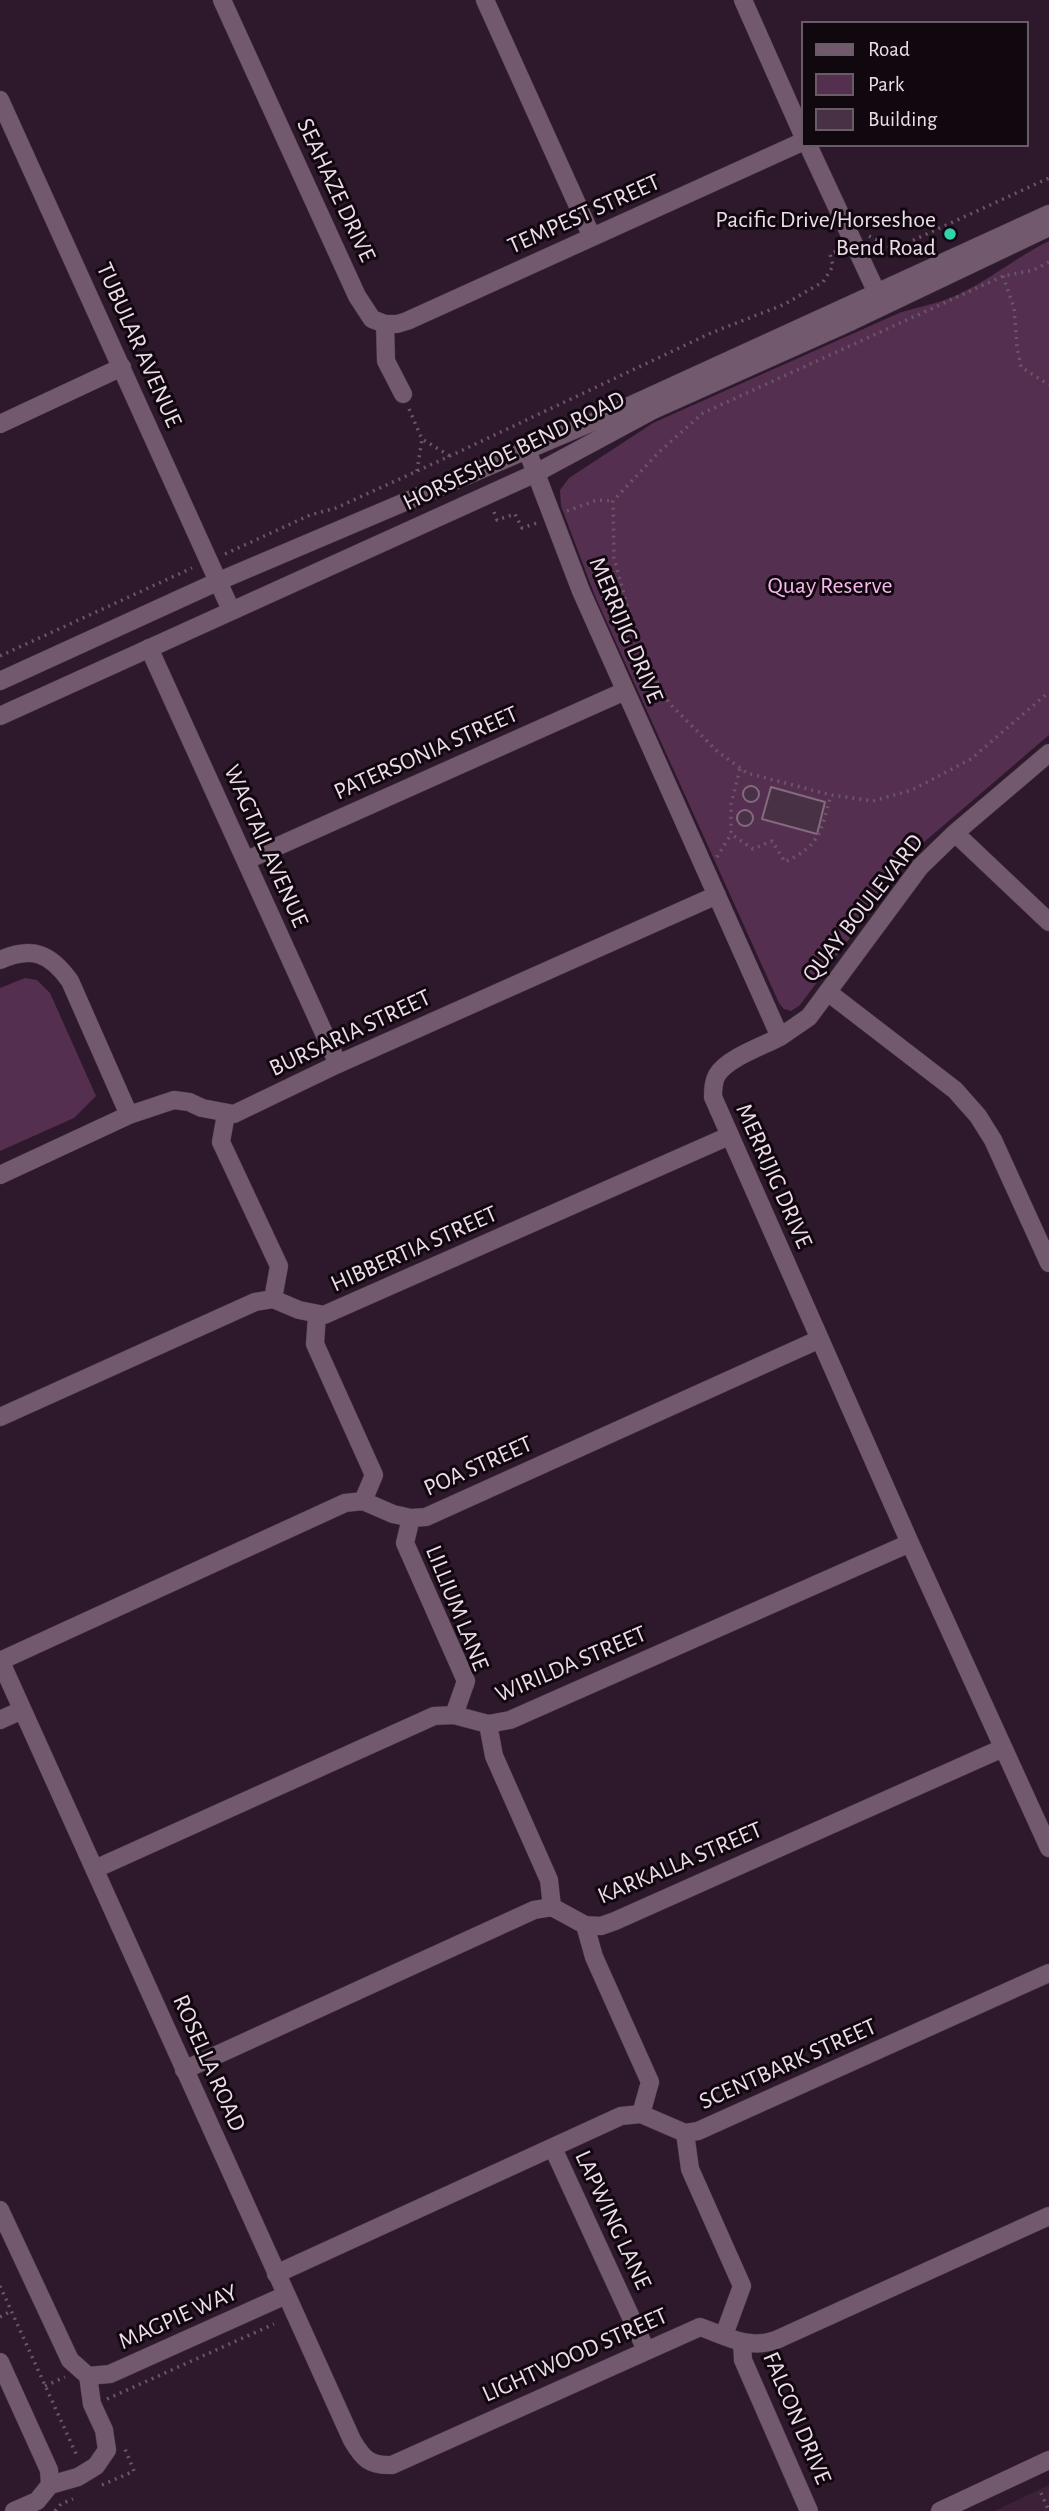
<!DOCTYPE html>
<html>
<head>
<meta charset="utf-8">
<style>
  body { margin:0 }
  #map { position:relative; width:1049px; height:2511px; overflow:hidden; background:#2e182b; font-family:"Alegreya Sans",sans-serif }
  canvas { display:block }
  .legend { position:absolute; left:801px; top:21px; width:228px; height:126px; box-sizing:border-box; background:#10070f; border:2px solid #685d66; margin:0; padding:9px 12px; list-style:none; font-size:21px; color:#ecdde9 }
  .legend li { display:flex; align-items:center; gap:14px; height:35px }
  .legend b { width:35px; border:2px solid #685d66 }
</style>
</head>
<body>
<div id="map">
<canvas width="1049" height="2511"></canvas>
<ul class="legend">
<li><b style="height:9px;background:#72596e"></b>Road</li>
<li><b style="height:19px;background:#552f50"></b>Park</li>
<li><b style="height:19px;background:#493145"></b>Building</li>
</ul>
</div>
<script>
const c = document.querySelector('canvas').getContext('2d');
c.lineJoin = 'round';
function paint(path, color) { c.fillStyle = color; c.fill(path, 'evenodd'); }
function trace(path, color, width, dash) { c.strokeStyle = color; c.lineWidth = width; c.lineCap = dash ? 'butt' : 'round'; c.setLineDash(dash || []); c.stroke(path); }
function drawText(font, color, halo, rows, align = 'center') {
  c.font = font + ' "Alegreya Sans",sans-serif'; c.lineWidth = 6; c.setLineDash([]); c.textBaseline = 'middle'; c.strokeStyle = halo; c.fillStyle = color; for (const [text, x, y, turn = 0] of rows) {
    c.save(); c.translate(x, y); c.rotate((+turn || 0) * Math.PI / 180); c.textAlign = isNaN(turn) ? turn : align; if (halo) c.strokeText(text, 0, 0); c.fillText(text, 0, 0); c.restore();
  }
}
const built = new Path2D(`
  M 1049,2485 L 1049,2511 L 994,2511 Z`);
const green = new Path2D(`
  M 1049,241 L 1049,735 L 916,849 L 800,1005 L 791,1011 L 784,1009 L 779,1003 L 595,596 L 561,506 L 560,490 L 569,478 L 653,423 L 899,313 C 925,305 943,303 967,290 C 996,275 1020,255 1049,241 Z
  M 25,978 L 37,980 L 50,993 L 96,1096 L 74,1118 L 0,1151 L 0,988 Z`);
const building = new Path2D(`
  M743 794a8 8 0 1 1 16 0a8 8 0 1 1-16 0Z
  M 771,787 L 825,802 L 817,834 L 762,819 Z
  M737 818a8 8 0 1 1 16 0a8 8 0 1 1-16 0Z`);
const path = new Path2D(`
  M 869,236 L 894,249 L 1049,178
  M 1049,262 L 1034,270 L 1003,276 L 703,413 L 659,452 L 613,501 L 614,558 L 639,649 L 669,703 L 717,751 L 747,773 L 831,795 L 873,801 L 912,790 L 971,759 L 1049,692
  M 1003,276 L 1014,308 L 1017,347 L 1021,367 L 1049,385
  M 409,409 L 422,439 L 450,456
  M 417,471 L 422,439
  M 567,511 L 597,500 L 613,501
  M 494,512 L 497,520 L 515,514 L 522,528 L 537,523
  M 225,554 L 310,515 L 336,508 L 450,456 L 711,333 L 785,304 L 823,282 L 833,266 L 830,254 L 840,250
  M 0,656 L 192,568
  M 740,769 L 731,804 L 731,834 L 753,849 L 772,841 L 785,862 C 822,844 820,832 831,795
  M 717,857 L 731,834
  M 0,2286 L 77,2456
  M 0,2317 L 11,2311
  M 45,2386 L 65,2377
  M 107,2399 L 274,2324
  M 102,2485 L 134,2471 L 125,2449
  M 1041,2493 L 1049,2511
  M 55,2511 L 61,2504 L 73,2499`);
const street = new Path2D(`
  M 222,0 L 357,296 L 372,319 L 385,324 L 386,361 L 403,394
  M 485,0 L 592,237
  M 743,0 L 802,133
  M 0,100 L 231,610
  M 808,145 L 883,306
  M 385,324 L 397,324 L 407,321 L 802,142
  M 0,424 L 122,367
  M 527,450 L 581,591 L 780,1037 C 763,1046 727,1058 717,1075 C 713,1082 713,1090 713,1097 L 910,1543 L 1049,1848
  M 149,648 L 338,1064
  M 955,833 L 1049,922
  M 247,860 L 625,691
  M 0,960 C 32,946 50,953 70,981 L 129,1115
  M 829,993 L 955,1090 L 978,1116 L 993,1140 L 1049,1263
  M 780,1037 L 809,1017 L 920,867 L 955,833 L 1049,753
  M 226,1114 L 221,1142 L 279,1266 L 273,1299
  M 0,1175 L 129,1115 L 174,1100 L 189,1102 L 202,1108 L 234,1114 L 338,1064 L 717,895
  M 317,1315 L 315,1344 L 374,1475 L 363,1501
  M 0,1417 L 255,1302 L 273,1299 L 299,1310 L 324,1315 L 729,1136
  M 411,1518 L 405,1543 L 466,1681 L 454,1715
  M 0,1660 L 352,2440 C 363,2459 370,2466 392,2465 L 700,2327 C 727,2336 747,2350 776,2340 L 1049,2216
  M 0,1661 L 345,1503 L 363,1501 L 393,1514 L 411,1518 L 426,1517 L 820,1339
  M 0,1720 L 22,1710
  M 488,1724 L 494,1756 L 549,1880 L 552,1907
  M 95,1869 L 434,1716 L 454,1715 L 488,1724 L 510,1720 L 910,1543
  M 585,1925 L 594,1957 L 650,2082 L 641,2114
  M 184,2070 L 534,1910 L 552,1907 L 585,1925 L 601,1926 L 615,1921 L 1003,1748
  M 685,2133 L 690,2169 L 742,2286 L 724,2335
  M 553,2148 L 646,2350
  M 0,2210 L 70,2360 L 88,2376
  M 276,2274 L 621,2116 L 641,2114 L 685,2133 L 698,2131 L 1049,1973
  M 742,2342 L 743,2360 L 809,2511
  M 0,2362 L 49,2470 L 50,2485
  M 88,2376 L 110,2374 L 286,2295
  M 14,2511 L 37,2501 L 50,2485 L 78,2477 L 96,2466 L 107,2450 L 104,2430 L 92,2404 L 88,2376
  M 940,2511 L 1049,2460`);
const secondary = new Path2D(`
  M 0,681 L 219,581 L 614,413 L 1049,214
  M 0,716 L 536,473 L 653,410 L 852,321 L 1049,227`);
const markers = [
  [950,234,7,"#30d4aa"]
];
const streetNames = [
  ["SEAHAZE DRIVE",336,190,65],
  ["TEMPEST STREET",584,214,-24],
  ["TUBULAR AVENUE",139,345,66],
  ["HORSESHOE BEND ROAD",514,451,-26],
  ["MERRIJIG DRIVE",626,630,67],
  ["PATERSONIA STREET",426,753,-24],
  ["WAGTAIL AVENUE",266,846,66],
  ["QUAY BOULEVARD",863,908,-52],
  ["BURSARIA STREET",350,1033,-25],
  ["MERRIJIG DRIVE",774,1176,66],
  ["HIBBERTIA STREET",414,1249,-24],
  ["POA STREET",478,1466,-24],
  ["LILLIUM LANE",457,1608,68],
  ["WIRILDA STREET",571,1664,-23],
  ["KARKALLA STREET",680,1863,-23],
  ["ROSELLA ROAD",209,2063,66],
  ["SCENTBARK STREET",788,2064,-24],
  ["LAPWING LANE",613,2220,65],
  ["MAGPIE WAY",178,2317,-24],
  ["LIGHTWOOD STREET",575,2355,-24],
  ["FALCON DRIVE",797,2418,67]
];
const poiNames = [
  ["Pacific Drive/Horseshoe",936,220],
  ["Bend Road",936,248]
];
const parkNames = [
  ["Quay Reserve",830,586]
];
paint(built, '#3c2138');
paint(green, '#552f50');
paint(building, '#493145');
trace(building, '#846a7f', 2);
trace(street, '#443342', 19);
trace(secondary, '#443342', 19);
trace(path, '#6a5667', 3.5, [2, 5]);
trace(street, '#72596e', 18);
trace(secondary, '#72596e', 18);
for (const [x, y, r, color] of markers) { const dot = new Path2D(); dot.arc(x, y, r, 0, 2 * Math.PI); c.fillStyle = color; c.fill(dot); trace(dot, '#10070f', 2.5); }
drawText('24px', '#ecdde9', '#10070f', streetNames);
drawText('24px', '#ecdde9', '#10070f', poiNames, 'right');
drawText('24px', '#f9b8ee', '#10070f', parkNames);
</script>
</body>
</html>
